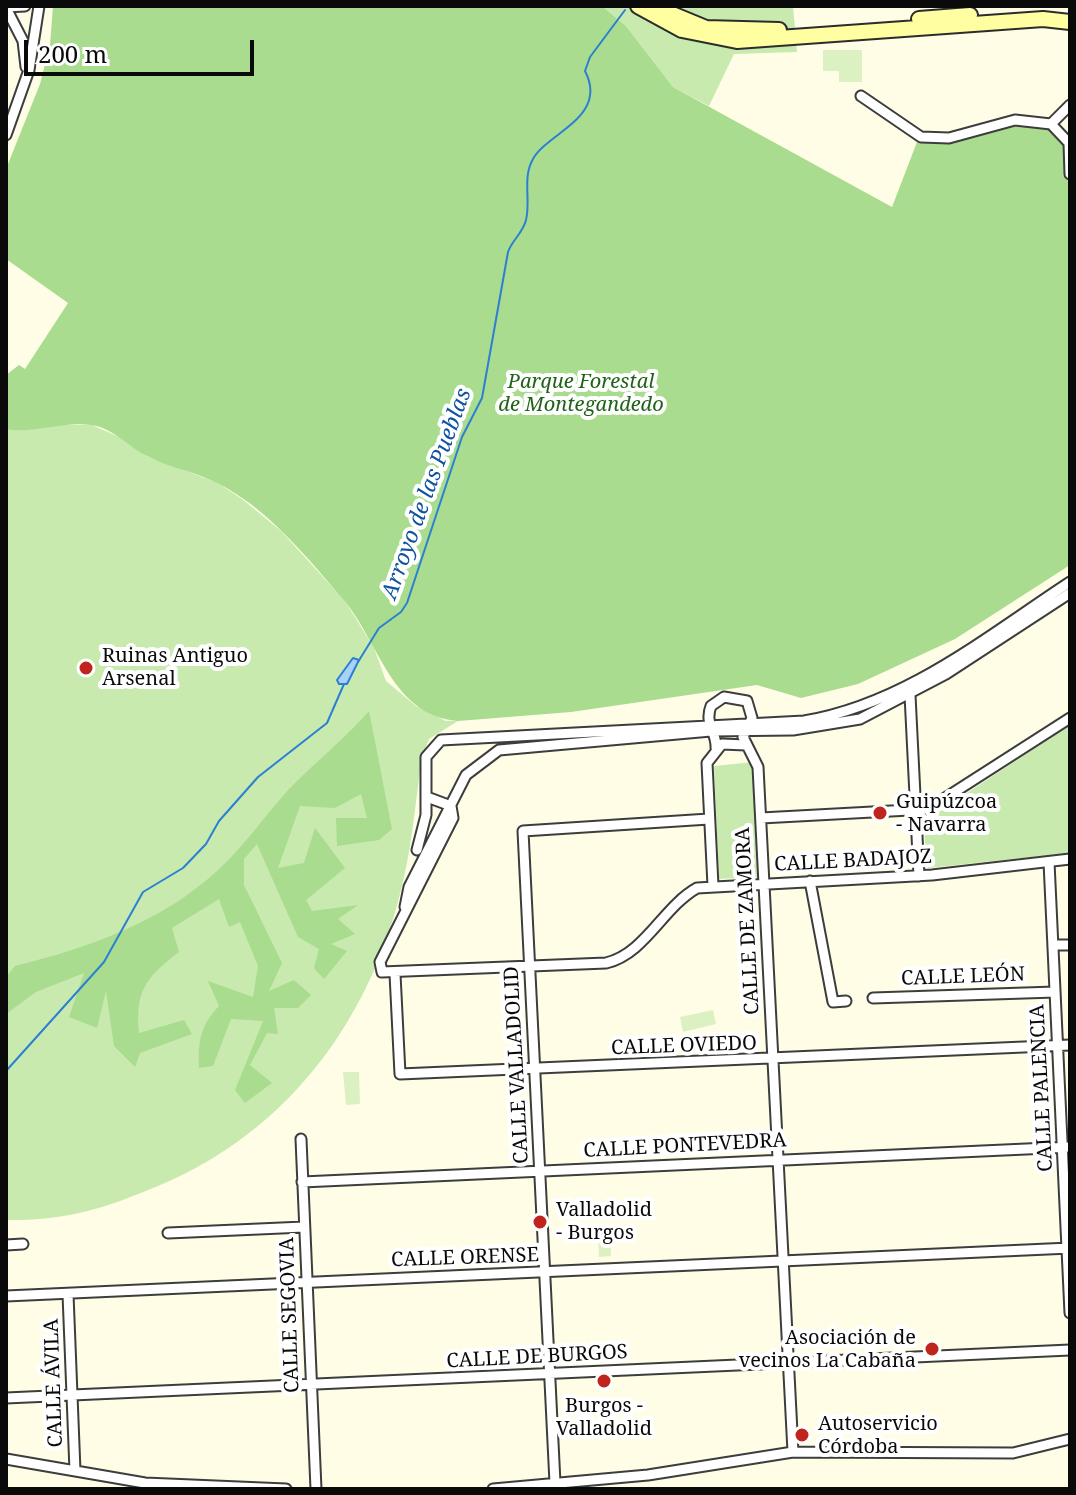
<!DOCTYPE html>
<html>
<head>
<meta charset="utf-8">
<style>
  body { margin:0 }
  #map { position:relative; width:1076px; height:1495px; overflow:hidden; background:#fffde6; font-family:"Noto Serif",serif }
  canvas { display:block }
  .frame { position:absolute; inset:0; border:8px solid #0a0a0a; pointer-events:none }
  .scale { position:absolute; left:24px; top:40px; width:230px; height:36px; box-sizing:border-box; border:4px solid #0a0a0a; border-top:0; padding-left:10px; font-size:24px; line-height:28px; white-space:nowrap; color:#0a0a0a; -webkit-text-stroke:6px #fff; paint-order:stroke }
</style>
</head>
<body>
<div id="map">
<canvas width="1076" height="1495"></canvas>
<div class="frame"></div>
<div class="scale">200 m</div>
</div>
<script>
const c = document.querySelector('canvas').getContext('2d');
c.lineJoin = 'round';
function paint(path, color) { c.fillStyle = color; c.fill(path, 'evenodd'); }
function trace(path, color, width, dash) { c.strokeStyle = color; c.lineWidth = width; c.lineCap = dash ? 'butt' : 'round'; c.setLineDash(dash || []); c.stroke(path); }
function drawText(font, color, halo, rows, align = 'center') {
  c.font = font + ' "Noto Serif",serif'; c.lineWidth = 8; c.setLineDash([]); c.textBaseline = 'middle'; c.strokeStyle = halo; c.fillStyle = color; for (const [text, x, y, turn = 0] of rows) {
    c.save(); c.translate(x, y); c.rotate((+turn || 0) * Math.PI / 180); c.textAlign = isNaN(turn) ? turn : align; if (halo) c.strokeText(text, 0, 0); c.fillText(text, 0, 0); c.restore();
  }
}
const green = new Path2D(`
  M 602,6 L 793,6 L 797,52 L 734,54 L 709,106 L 673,87 L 626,26 Z
  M 46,425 L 92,425 L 126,440 L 146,456 L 218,483 L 242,499 L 281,531 L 345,601 L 374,648 L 386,681 L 416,706 L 446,721 L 458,721 L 429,739 L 422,757 C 416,796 413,838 404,877 C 374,1016 290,1131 158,1186 C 103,1209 66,1221 6,1220 L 6,429 Z
  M 1070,725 L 1070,853 L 928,868 L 923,822 Z
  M 754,762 L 759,877 L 719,879 L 714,766 Z`);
const forest = new Path2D(`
  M 53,6 L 602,6 L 626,26 L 673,87 L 892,207 L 917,142 L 1006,126 L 1052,127 L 1066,149 L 1070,180 L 1070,565 L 955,639 L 858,684 L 801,698 L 757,685 L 571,712 L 458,721 C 391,716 379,640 342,598 C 307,557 266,507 217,483 C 195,472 171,468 149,457 C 129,448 114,428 91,425 C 63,421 33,434 6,429 L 6,375 L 19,365 L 25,369 L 68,303 L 6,259 L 6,169 L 40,84 L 50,45 Z
  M 369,711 L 392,829 L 379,840 L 337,846 L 336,818 L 367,818 L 361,794 L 335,808 L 300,806 L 278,868 L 304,863 L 315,828 L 345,868 L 306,900 L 312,911 L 358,905 L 338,919 L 355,934 L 331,944 L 347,951 L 324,979 L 314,968 L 319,949 L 298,937 L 257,844 L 244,859 L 244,885 L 282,963 L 269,991 L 294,980 L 311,995 L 298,1008 L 274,1008 L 278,1034 L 267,1033 L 250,1065 L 272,1083 L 245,1103 L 235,1090 L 263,1021 L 231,1019 L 213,1066 L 199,1068 C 198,1041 200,1026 219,1006 L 208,981 L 253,997 L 258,966 L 240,922 L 229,927 L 219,899 L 172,928 L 179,952 C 146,977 135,991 139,1033 L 184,1020 L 192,1034 L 140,1053 L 135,1067 L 114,1046 L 106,991 L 97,1028 L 69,1017 L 84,973 L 36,992 L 6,1014 L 6,977 L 15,966 C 88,948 162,922 218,870 C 248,843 270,807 299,779 C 323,756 347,736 369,711 Z`);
const pitch = new Path2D(`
  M 823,50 L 862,50 L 862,82 L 839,82 L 839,71 L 823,71 Z
  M 713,1010 L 716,1024 L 683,1032 L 680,1017 Z
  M 739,1038 L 740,1056 L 701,1058 L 700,1040 Z
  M 343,1072 L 359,1072 L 360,1104 L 346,1105 Z
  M 598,1230 L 610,1230 L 611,1256 L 599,1257 Z`);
const water = new Path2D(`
  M 353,658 L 359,660 L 347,684 L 339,684 L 337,680 Z`);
const stream = new Path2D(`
  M 358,662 L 379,628 L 401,612 L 407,603 L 462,437 L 482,398 L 508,252 C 512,240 523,233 526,220 C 531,200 522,178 533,159 C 547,133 609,117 585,71 L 590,57 L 625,10
  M 6,1071 L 104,962 L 143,892 L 183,868 L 206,844 L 219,821 L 258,777 L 327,723 L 344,684`);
const street = new Path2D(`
  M 6,7 L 25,6
  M 6,8 L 23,41 L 26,67
  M 861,96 L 921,137 L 949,138 L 1015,120 L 1051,124 L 1069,143 L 1070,174
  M 1051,124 L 1070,105
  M 6,135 L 29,70 L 39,6
  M 910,695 L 919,876
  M 716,748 C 717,732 704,724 711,706 L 724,697 L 747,701 L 752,718 L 743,737 L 758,767 L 793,1452
  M 427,797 L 451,806
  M 451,806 L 453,818 L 380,962 L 382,972 L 606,963 C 645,954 663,907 697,888 L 932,875 L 1070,859
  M 761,818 L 928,809 L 1070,718
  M 417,850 L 426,815 L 426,757 L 441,740 L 804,721 C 905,704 986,637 1070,582
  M 1049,862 L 1070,1313
  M 810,881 L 833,1002 L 846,1001
  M 713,886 L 707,763 L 722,744 L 746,745
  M 405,907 L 409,887 L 466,775 L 499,750 L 711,731 L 793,730 L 860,719 L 946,674 L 1070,593
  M 1053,945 L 1070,945
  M 395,974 L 400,1074 L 1070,1045
  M 873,998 L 1055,992
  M 301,1139 L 316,1489
  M 302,1182 L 1070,1147
  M 168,1233 L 304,1227
  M 6,1245 L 23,1244
  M 68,1294 L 75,1471
  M 6,1296 L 1070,1248
  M 6,1398 L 1070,1350
  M 6,1459 L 145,1483 L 286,1489
  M 555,1483 L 523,831 L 709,819
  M 493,1489 L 648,1475 L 793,1452 L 1013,1453 L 1070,1439`);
const secondary = new Path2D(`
  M 638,6 L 682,30 L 737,41 L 1043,19 L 1070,22
  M 660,9 L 706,28 L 779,30
  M 919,19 L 970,15`);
const markers = [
  [86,668,8,"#bf251d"],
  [880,813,8,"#bf251d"],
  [540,1222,8,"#bf251d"],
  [932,1349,8,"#bf251d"],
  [604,1381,8,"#bf251d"],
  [802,1435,8,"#bf251d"]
];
const parkNames = [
  ["Parque Forestal",581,382],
  ["de Montegandedo",581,405]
];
const poiNames = [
  ["Ruinas Antiguo",102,656],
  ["Arsenal",102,679],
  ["Guipúzcoa",896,802],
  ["- Navarra",896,825],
  ["Valladolid",556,1210],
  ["- Burgos",556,1233],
  ["Asociación de",916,1338,"right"],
  ["vecinos La Cabaña",916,1361,"right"],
  ["Burgos -",604,1406,"center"],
  ["Valladolid",604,1429,"center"],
  ["Autoservicio",818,1424],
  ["Córdoba",818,1447]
];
const streetNames = [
  ["CALLE BADAJOZ",853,861,-3],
  ["CALLE DE ZAMORA",748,921,-93],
  ["CALLE LEÓN",963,977,-2],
  ["CALLE OVIEDO",684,1046,-2],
  ["CALLE VALLADOLID",517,1065,-93],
  ["CALLE PALENCIA",1042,1088,-93],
  ["CALLE PONTEVEDRA",685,1146,-3],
  ["CALLE ORENSE",465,1258,-2],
  ["CALLE SEGOVIA",290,1315,-92],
  ["CALLE DE BURGOS",537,1357,-3],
  ["CALLE ÁVILA",54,1383,-92]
];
const waterNames = [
  ["Arroyo de las Pueblas",427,494,-70]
];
paint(green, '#c8eaaf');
paint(forest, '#a9dc8e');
paint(pitch, '#dcf1c1');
paint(water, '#a8d3f9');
trace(water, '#2c80d3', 2);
trace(stream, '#2c80d3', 2);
trace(street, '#3d3d3d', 13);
trace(secondary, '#2c2c2c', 18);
trace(street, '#fff', 9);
trace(secondary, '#fffea1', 14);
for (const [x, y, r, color] of markers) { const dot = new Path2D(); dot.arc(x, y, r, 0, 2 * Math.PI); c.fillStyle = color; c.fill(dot); trace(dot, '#fff', 3); }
drawText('italic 20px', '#206318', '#fff', parkNames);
drawText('20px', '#0a0a0a', '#fff', poiNames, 'left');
drawText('20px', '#0a0a0a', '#fff', streetNames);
drawText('italic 22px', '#0f529f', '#fff', waterNames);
</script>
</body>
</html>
